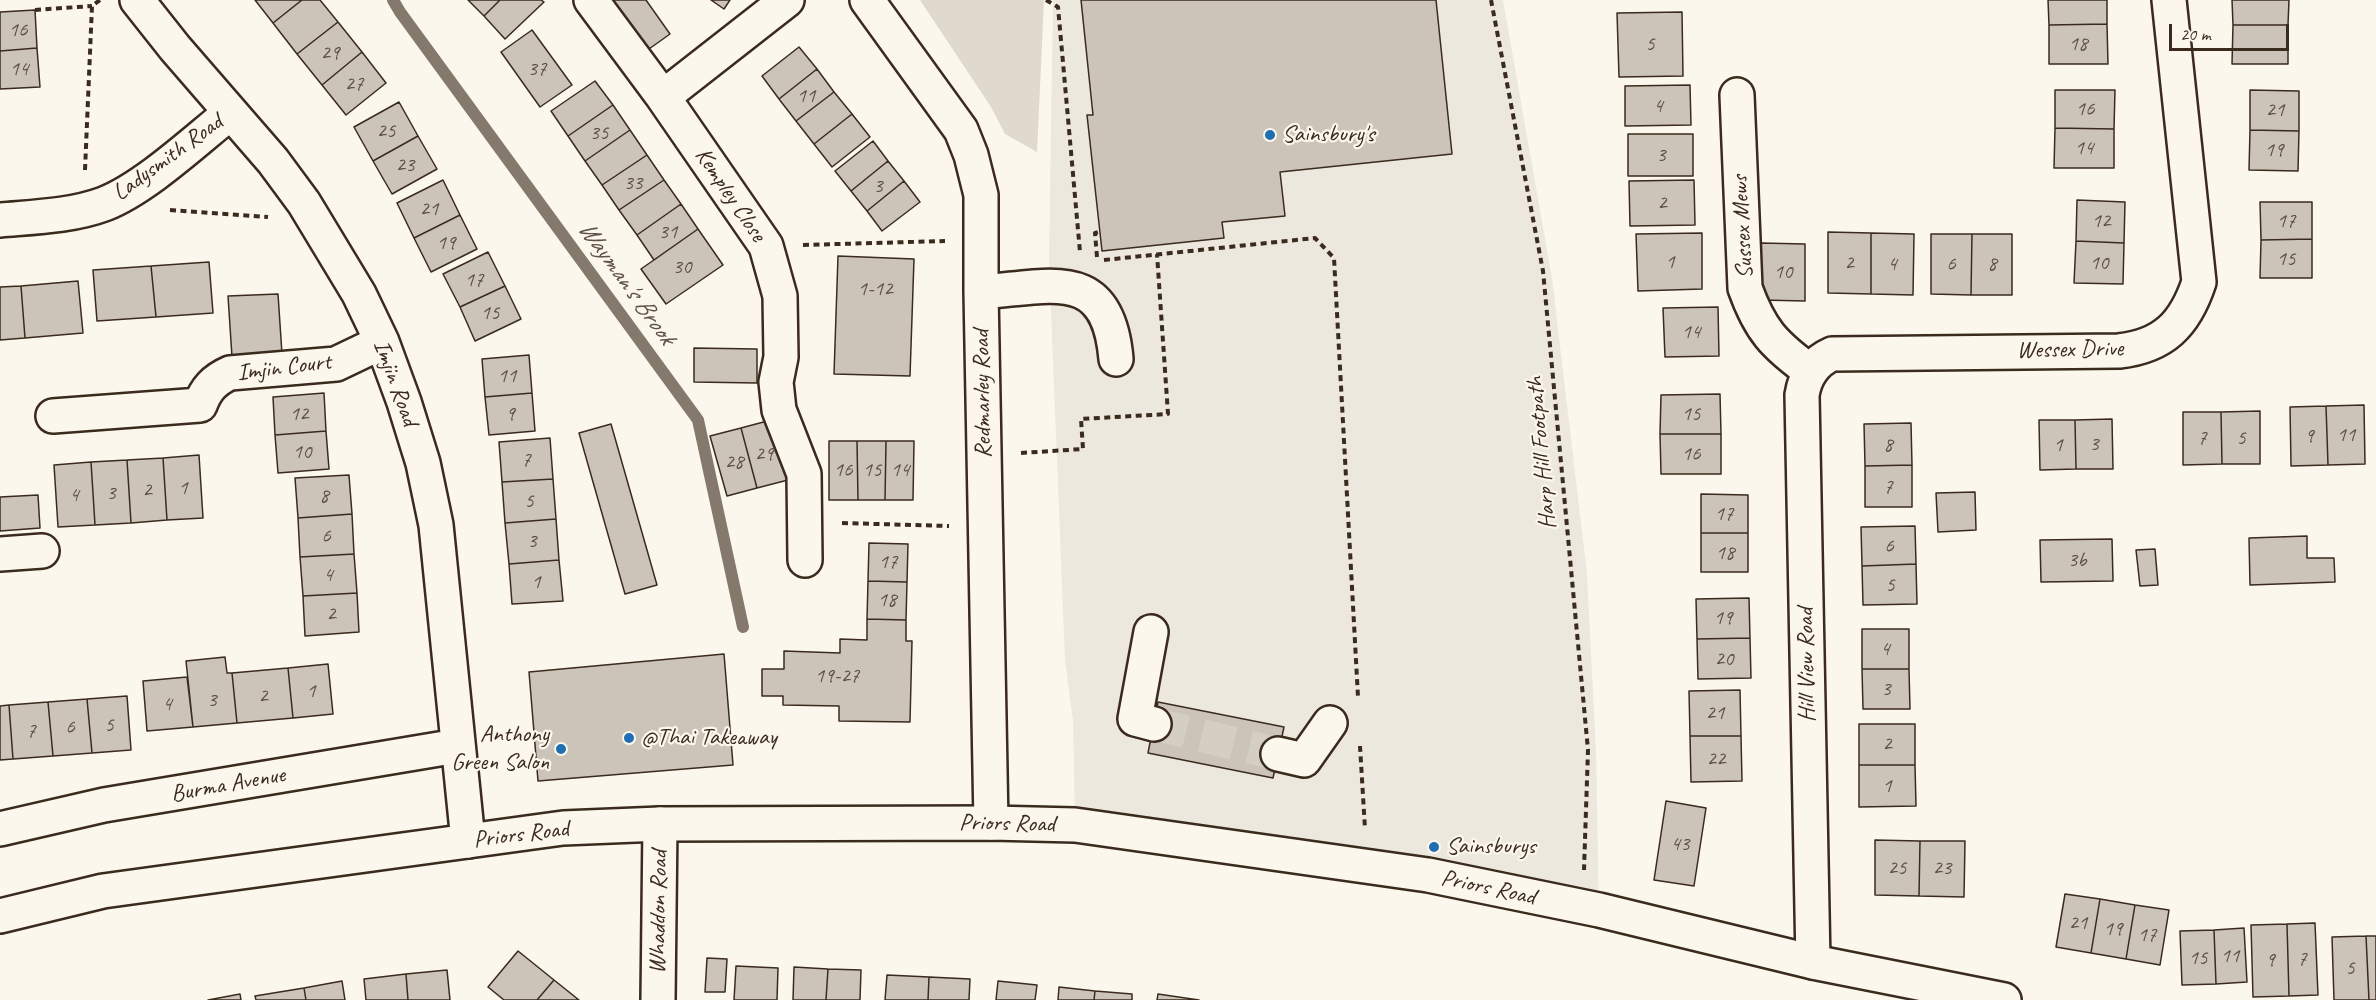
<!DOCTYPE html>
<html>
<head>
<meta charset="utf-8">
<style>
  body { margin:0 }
  #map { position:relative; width:2376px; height:1000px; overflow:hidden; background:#fbf7ec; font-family:Caveat,sans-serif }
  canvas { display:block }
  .scale { position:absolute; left:2169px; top:24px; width:120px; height:27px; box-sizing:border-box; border:3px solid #3b2a1e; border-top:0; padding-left:8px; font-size:18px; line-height:21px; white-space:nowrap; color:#3b2a1e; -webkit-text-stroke:4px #fbf7ec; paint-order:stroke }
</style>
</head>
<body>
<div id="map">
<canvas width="2376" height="1000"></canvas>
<div class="scale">20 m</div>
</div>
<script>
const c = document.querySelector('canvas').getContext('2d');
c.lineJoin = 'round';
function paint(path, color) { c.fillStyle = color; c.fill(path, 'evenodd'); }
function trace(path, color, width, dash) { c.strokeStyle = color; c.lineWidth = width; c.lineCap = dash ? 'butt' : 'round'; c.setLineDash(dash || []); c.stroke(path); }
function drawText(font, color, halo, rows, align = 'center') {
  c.font = font + ' Caveat,sans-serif'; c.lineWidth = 4.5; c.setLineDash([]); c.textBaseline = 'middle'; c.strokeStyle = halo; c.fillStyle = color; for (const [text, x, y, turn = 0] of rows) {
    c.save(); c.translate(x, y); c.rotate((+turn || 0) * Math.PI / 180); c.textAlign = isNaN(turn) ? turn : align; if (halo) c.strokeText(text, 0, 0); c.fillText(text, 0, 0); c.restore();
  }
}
const built = new Path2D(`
  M 1053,0 L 1503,0 L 1552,278 L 1587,574 L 1596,752 L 1599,910 L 1075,825 L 1073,721 L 1065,660 L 1049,261 Z`);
const green = new Path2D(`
  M 920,0 L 1044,0 L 1037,152 L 1005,134 L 991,107 Z`);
const stream = new Path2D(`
  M 393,0 L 400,12 L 698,420 L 743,627`);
const building = new Path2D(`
  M 255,0 L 302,0 L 273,23 Z
  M 302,0 L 320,0 L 338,22 L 297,54 L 273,23 Z
  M 468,0 L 500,0 L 484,16 Z
  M 500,0 L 541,0 L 544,2 L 505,39 L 484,16 Z
  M 603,0 L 646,0 L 670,34 L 642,54 Z
  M 711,0 L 730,0 L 724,9 Z
  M 1081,0 L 1436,0 L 1452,154 L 1280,172 L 1285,216 L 1222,222 L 1224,238 L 1102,251 L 1087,115 L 1093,115 Z
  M 2048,0 L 2107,0 L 2107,24 L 2049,25 Z
  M 2232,0 L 2289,0 L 2288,25 L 2233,25 Z
  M 35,10 L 37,48 L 0,51 L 0,12 Z
  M 1682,12 L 1683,76 L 1619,77 L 1617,13 Z
  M 338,22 L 362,52 L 322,85 L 297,54 Z
  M 2107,24 L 2108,64 L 2049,64 L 2049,25 Z
  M 2233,25 L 2288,25 L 2288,64 L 2232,64 Z
  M 532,30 L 572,85 L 540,107 L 501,52 Z
  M 799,47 L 817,69 L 779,99 L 762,76 Z
  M 37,48 L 40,87 L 0,89 L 0,51 Z
  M 362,52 L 386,83 L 346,115 L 322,85 Z
  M 817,69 L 834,92 L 796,121 L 779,99 Z
  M 595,81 L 613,105 L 568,136 L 551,111 Z
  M 1690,85 L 1691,125 L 1625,126 L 1625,86 Z
  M 2055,90 L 2115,90 L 2114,129 L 2055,128 Z
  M 2250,90 L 2299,91 L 2299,131 L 2250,130 Z
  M 834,92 L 852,114 L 814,144 L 796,121 Z
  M 399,102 L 418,136 L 373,161 L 354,127 Z
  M 613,105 L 630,130 L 585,161 L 568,136 Z
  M 852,114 L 870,137 L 832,167 L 814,144 Z
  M 2055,128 L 2114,129 L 2114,168 L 2054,168 Z
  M 630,130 L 647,155 L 602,185 L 585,161 Z
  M 2250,130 L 2299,131 L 2298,171 L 2249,170 Z
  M 1628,134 L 1693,134 L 1693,176 L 1628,176 Z
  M 418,136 L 437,169 L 392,194 L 373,161 Z
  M 873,141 L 888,161 L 851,191 L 835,171 Z
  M 647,155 L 664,180 L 619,210 L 602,185 Z
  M 888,161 L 904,181 L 867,211 L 851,191 Z
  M 443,180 L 460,215 L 414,238 L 397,203 Z
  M 664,180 L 681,204 L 637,235 L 619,210 Z
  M 1694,180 L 1695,225 L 1630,226 L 1629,181 Z
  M 904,181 L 920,202 L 882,231 L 867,211 Z
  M 2077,200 L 2125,202 L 2124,243 L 2076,241 Z
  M 2260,202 L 2312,202 L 2312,239 L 2261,240 Z
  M 681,204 L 698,229 L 654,260 L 637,235 Z
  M 460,215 L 477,249 L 431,272 L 414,238 Z
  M 698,229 L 723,265 L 666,304 L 641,269 Z
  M 1828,232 L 1871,233 L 1871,294 L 1828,293 Z
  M 1702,233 L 1702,289 L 1638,291 L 1636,234 Z
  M 1871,233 L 1914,234 L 1913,295 L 1871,294 Z
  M 1931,234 L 1972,234 L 1971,295 L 1931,294 Z
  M 1972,234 L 2012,234 L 2012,295 L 1971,295 Z
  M 2312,239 L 2312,278 L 2260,278 L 2261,240 Z
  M 2076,241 L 2124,243 L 2123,284 L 2074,283 Z
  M 1761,243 L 1805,244 L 1805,301 L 1761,300 Z
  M 488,252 L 505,286 L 460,307 L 443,274 Z
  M 838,256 L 914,259 L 910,376 L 834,374 Z
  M 209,262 L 213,313 L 156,317 L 151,266 Z
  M 151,266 L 156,317 L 97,321 L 93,270 Z
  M 78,281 L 83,333 L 25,338 L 21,286 Z
  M 21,286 L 25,338 L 0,340 L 0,287 Z
  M 505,286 L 521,319 L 475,341 L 460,307 Z
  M 278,294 L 282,354 L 232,357 L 228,296 Z
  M 1718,307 L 1719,356 L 1665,357 L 1663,308 Z
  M 694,348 L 757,349 L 757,383 L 694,382 Z
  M 529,355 L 532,393 L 485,397 L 482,359 Z
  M 324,393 L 326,431 L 275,435 L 273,397 Z
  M 532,393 L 535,431 L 489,435 L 485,397 Z
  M 1720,394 L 1721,434 L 1660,434 L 1661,395 Z
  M 2364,405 L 2365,464 L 2328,465 L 2326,406 Z
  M 2326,406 L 2328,465 L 2291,466 L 2290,407 Z
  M 2260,411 L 2260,464 L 2222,464 L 2221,412 Z
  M 2183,412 L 2221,412 L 2222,464 L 2183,465 Z
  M 2112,419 L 2113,469 L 2076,469 L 2075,420 Z
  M 771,420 L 788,480 L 757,488 L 741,428 Z
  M 2039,420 L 2075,420 L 2076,469 L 2040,470 Z
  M 1911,423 L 1912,465 L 1865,466 L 1864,424 Z
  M 611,424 L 657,585 L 625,594 L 579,433 Z
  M 741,428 L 757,488 L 727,496 L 710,436 Z
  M 326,431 L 329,469 L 278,473 L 275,435 Z
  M 1660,434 L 1721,434 L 1721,474 L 1661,474 Z
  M 550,438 L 553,479 L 502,482 L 499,442 Z
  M 829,441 L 857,441 L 858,500 L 829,500 Z
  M 857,441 L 886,441 L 885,500 L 858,500 Z
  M 886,441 L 914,441 L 913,500 L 885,500 Z
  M 199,455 L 203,518 L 167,520 L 163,458 Z
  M 163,458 L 167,520 L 131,523 L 127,460 Z
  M 127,460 L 131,523 L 95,525 L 91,462 Z
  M 91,462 L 95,525 L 58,527 L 54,465 Z
  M 1912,465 L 1912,507 L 1865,507 L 1865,466 Z
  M 349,475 L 352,514 L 298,518 L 295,478 Z
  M 553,479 L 556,519 L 505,523 L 502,482 Z
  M 1975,492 L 1976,530 L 1938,532 L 1936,493 Z
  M 1701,494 L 1748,495 L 1748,533 L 1701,533 Z
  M 38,495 L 40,528 L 0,531 L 0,497 Z
  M 352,514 L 354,554 L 300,557 L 298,518 Z
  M 556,519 L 559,560 L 509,564 L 505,523 Z
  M 1915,526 L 1916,564 L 1862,566 L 1861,527 Z
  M 1701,533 L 1748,533 L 1748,572 L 1701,572 Z
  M 2307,536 L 2307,558 L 2334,558 L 2335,582 L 2250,585 L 2249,538 Z
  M 2112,539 L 2113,581 L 2041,582 L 2040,540 Z
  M 869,543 L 908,544 L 907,582 L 868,581 Z
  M 2155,549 L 2158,585 L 2140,586 L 2136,550 Z
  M 354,554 L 357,593 L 303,596 L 300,557 Z
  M 559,560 L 563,601 L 512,604 L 509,564 Z
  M 1916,564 L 1917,604 L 1863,605 L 1862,566 Z
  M 868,581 L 907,582 L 906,620 L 867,619 Z
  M 357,593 L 359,632 L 305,636 L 303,596 Z
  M 1749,598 L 1750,638 L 1697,639 L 1696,599 Z
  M 867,619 L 906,620 L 906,641 L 912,641 L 910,722 L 839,721 L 839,706 L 783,705 L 783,696 L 762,696 L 762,669 L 784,669 L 784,651 L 840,653 L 840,639 L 867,640 Z
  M 1862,629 L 1909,629 L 1909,669 L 1862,669 Z
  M 1750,638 L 1751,678 L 1698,679 L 1697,639 Z
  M 724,654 L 733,765 L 538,781 L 529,672 Z
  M 225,657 L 227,673 L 232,673 L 237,723 L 193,727 L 186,661 Z
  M 328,664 L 333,714 L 293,718 L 288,668 Z
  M 288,668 L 293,718 L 237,723 L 232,673 Z
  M 1862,669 L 1909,669 L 1910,709 L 1863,709 Z
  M 187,677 L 193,727 L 147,731 L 143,681 Z
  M 1740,690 L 1741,736 L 1690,736 L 1689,691 Z
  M 127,696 L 131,750 L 92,753 L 87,699 Z
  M 87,699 L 92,753 L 53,756 L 48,702 Z
  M 48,702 L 53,756 L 13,759 L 9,705 Z
  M 1158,702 L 1284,727 L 1273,778 L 1148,753 Z
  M 9,705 L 13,759 L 0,760 L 0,706 Z
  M 1859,724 L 1915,724 L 1915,765 L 1859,765 Z
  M 1690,736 L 1741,736 L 1742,781 L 1691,782 Z
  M 1859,765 L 1915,765 L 1916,806 L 1859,807 Z
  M 1666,801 L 1706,808 L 1694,886 L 1654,880 Z
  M 1875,840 L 1920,841 L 1919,896 L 1875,895 Z
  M 1920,841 L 1965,841 L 1964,897 L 1919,896 Z
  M 2065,894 L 2100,899 L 2091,953 L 2056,947 Z
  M 2100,899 L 2135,905 L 2126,959 L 2091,953 Z
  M 2135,905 L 2169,910 L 2160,965 L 2126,959 Z
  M 2315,923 L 2318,995 L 2289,996 L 2287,924 Z
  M 2287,924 L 2289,996 L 2253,997 L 2251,925 Z
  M 2244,928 L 2247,982 L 2216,984 L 2214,930 Z
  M 2214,930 L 2216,984 L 2182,985 L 2180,931 Z
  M 2366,936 L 2376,936 L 2376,1000 L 2369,1000 Z
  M 2366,936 L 2369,1000 L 2334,1000 L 2332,937 Z
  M 518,951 L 554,980 L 537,1000 L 504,1000 L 488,987 Z
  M 707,958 L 727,959 L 725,992 L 705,992 Z
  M 736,966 L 778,968 L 777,1000 L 734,1000 Z
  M 794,967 L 828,969 L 826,1000 L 793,1000 Z
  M 828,969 L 861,970 L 860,1000 L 826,1000 Z
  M 447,970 L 450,1000 L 408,1000 L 406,974 Z
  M 406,974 L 408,1000 L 366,1000 L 364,979 Z
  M 887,975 L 929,977 L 928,1000 L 885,1000 Z
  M 929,977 L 970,979 L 969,1000 L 928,1000 Z
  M 554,980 L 579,1000 L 537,1000 Z
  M 342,981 L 345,1000 L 306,1000 L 304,988 Z
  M 998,981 L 1037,985 L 1035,1000 L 996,1000 Z
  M 1059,987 L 1095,991 L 1094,1000 L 1058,1000 Z
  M 304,988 L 306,1000 L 256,1000 L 255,996 Z
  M 1095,991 L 1132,994 L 1132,1000 L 1094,1000 Z
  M 240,994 L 241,1000 L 208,1000 Z
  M 1158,994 L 1199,1000 L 1157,1000 Z`);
const minorTunnel = new Path2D(`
  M 1154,724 L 1278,754`);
const path = new Path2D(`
  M 1046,0 L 1058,7 L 1080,252
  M 1491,0 L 1543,271 L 1588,750 L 1584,870
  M 35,10 L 92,6
  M 85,170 L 92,6 L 100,0
  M 170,210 L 268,217
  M 803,245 L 945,241
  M 1097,257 L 1095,233 L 1099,232
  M 1104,260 L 1315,238 L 1334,258 L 1358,697
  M 1021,453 L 1083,449 L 1081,419 L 1168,414 L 1157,254
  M 842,523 L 949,526
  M 1360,746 L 1365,829`);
const minor = new Path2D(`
  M 137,0 L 175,48 L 273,161 L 304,203 L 359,294 L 382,342 L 404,402 L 423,463 L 436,525 L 468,841
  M 591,0 L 663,97 L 766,246 L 780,296 L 781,357 L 776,382 L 779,410 L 804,474 L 805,560
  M 867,0 L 961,130 L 971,155 L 981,195 L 981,292 L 991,823
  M 1737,95 L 1745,288 C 1760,330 1774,345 1810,371
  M 663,97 L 787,0
  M 0,220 C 34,217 72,216 104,204 C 145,188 195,141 230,113
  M 981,292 C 1051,287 1108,265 1116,359
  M 53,416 L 200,405 C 206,389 214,380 230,373 L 336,364 L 382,342
  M 0,554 L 42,551
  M 1151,632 L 1135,719 L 1154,724
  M 1278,754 L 1304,760 L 1330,723
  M 0,829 L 104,805 L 457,746
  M 1813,962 L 1802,395 C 1805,376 1814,362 1832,354 L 2119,351 C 2164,346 2185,324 2199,282 L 2169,0
  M 658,1000 L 660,824`);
const major = new Path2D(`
  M 0,916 L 103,891 L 563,828 L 660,824 L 991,823 L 1075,825 L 1428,875 L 1599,910 L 1813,962 L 2004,1000`);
const markers = [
  [1270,135,6,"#1f6fb2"],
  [629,738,6,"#1f6fb2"],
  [561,749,6,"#1f6fb2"],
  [1434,847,6,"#1f6fb2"]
];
const numberNames = [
  ["16",18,30],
  ["5",1650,44],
  ["18",2078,44],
  ["29",330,53],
  ["14",19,69],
  ["37",537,69],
  ["27",354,84],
  ["11",806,96],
  ["4",1658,106],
  ["16",2085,109],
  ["21",2275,110],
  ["25",386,131],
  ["35",599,133],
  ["14",2084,148],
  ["19",2274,150],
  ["3",1661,155],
  ["23",405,165],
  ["33",633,183],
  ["3",878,186],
  ["2",1662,203],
  ["21",429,209],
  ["12",2101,221],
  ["17",2286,221],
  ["31",668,232],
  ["19",446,243],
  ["15",2286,259],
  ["1",1670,262],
  ["2",1849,263],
  ["10",2099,263],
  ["4",1892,264],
  ["6",1951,264],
  ["8",1992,264],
  ["30",682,267],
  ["10",1783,272],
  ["17",474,280],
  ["1-12",875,289],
  ["15",490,313],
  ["14",1691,332],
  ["11",507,376],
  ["12",299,414],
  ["9",510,414],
  ["15",1691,414],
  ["11",2346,435],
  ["9",2309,436],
  ["7",2202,438],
  ["5",2241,438],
  ["3",2094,444],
  ["8",1888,445],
  ["1",2058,445],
  ["10",302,452],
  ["29",764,454],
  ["16",1691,454],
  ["7",526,460],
  ["28",734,462],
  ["16",843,470],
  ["15",872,470],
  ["14",900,470],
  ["7",1888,487],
  ["1",183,488],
  ["2",147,490],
  ["3",111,493],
  ["4",74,495],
  ["8",324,496],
  ["5",529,501],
  ["17",1724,514],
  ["6",326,536],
  ["3",532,541],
  ["6",1889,546],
  ["18",1725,553],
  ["3b",2077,560],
  ["17",888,562],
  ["4",328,575],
  ["1",536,582],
  ["5",1890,585],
  ["18",887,600],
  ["2",331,614],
  ["19",1723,618],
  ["4",1885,649],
  ["20",1724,659],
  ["19-27",837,676],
  ["3",1886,689],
  ["1",311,691],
  ["2",263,696],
  ["3",212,700],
  ["4",167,704],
  ["21",1715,713],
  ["5",109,725],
  ["6",70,727],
  ["7",31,731],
  ["2",1887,744],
  ["22",1716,759],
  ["1",1887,786],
  ["43",1680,844],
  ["25",1897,868],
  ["23",1942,868],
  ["21",2078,923],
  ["19",2113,929],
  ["17",2147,935],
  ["11",2230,956],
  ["15",2198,958],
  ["7",2302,959],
  ["9",2270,960],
  ["5",2350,968]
];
const poiNames = [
  ["Sainsbury's",1282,135],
  ["Anthony",549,735,"right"],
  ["Green Salon",549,763,"right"],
  ["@Thai Takeaway",641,738],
  ["Sainsburys",1446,847]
];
const streetNames = [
  ["Ladysmith Road",168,158,-36],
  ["Kempley Close",730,195,56],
  ["Sussex Mews",1743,227,-93],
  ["Wessex Drive",2070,350,-1],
  ["Imjin Court",284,368,-7],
  ["Imjin Road",395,383,70],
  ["Redmarley Road",983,394,-91],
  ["Harp Hill Footpath",1542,453,-95],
  ["Hill View Road",1807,665,-91],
  ["Burma Avenue",228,785,-10],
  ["Priors Road",1007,824,1],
  ["Priors Road",521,835,-7],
  ["Priors Road",1488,888,12],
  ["Whaddon Road",659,912,-89]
];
const waterNames = [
  ["Wayman's Brook",626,283,54]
];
paint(built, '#ede8dd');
paint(green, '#dfd9ce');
trace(stream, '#85796d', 12);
paint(building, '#ccc4b9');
trace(building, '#3b2a1e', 1.5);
trace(minorTunnel, '#d5cec3', 33, [33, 16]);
trace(minor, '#3b2a1e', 38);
trace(major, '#3b2a1e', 38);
trace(path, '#3b2a1e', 4, [6, 4.5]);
trace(minor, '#fbf7ec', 33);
trace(major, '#fbf7ec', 33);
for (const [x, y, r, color] of markers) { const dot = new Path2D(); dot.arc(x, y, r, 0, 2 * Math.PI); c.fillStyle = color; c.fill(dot); trace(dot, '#fbf7ec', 2); }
drawText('21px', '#5f5045', null, numberNames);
drawText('24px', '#3b2a1e', '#fbf7ec', poiNames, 'left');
drawText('24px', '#3b2a1e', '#fbf7ec', streetNames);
drawText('italic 26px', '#605246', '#fbf7ec', waterNames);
</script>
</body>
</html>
